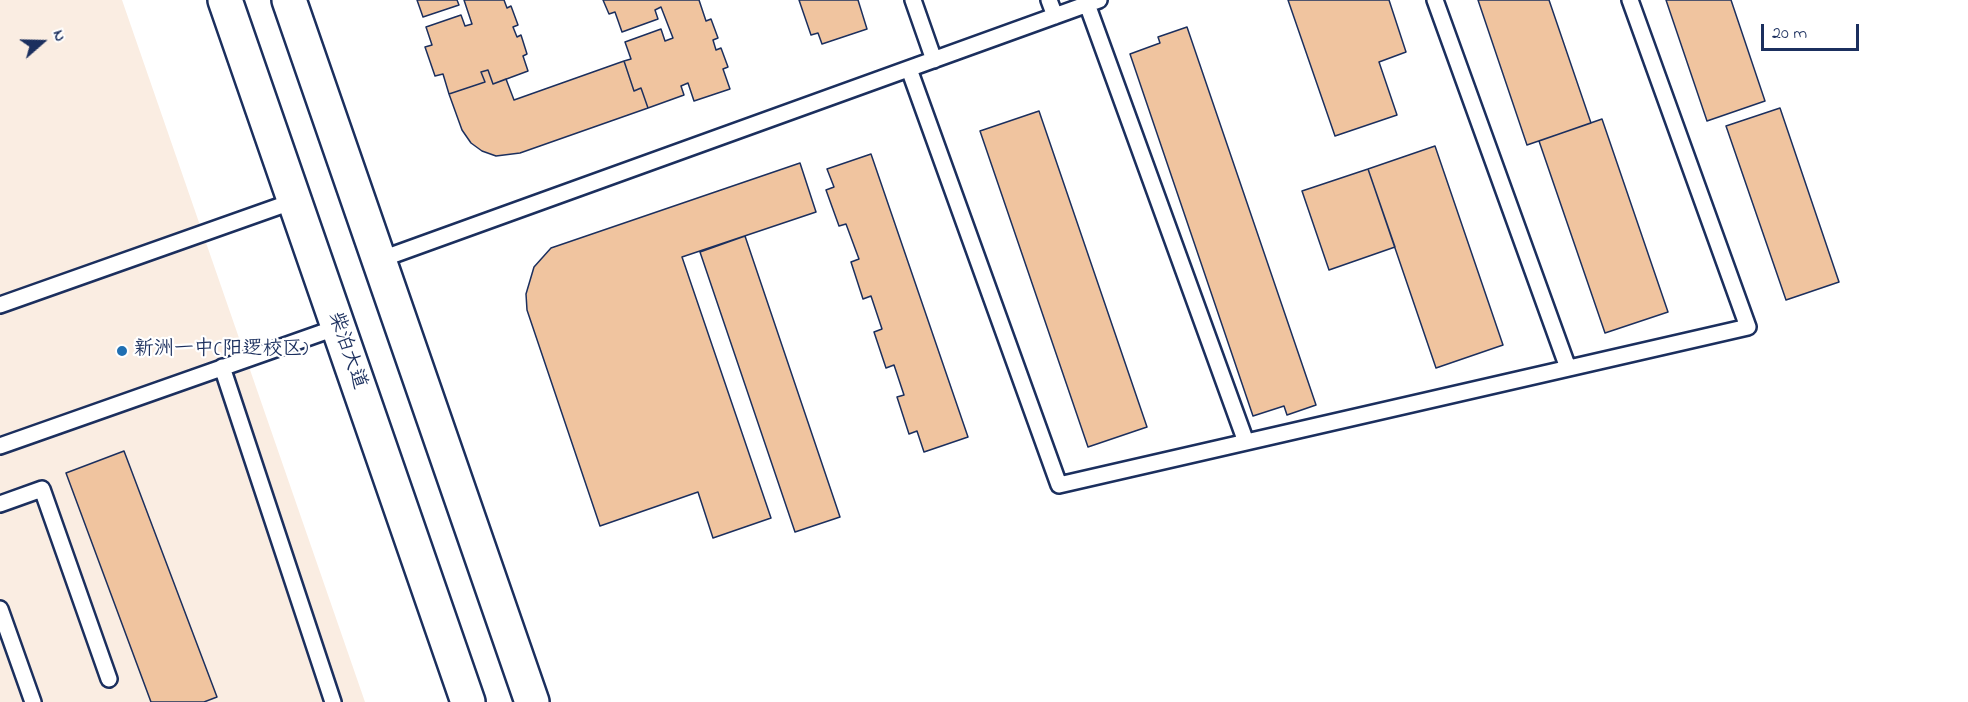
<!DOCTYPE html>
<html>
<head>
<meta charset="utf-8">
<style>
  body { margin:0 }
  #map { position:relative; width:1968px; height:702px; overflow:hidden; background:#fff; font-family:"Indie Flower",sans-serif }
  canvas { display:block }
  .north { position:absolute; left:12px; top:12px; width:60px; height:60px; -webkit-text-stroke:4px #fff; paint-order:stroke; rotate:70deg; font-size:16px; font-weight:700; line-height:24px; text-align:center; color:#1b2f5e }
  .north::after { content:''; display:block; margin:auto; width:21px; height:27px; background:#1b2f5e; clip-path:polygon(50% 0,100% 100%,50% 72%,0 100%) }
  .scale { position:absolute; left:1761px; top:24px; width:98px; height:27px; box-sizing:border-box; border:3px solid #1b2f5e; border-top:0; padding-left:8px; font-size:18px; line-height:21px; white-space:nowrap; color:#1b2f5e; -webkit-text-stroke:4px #fff; paint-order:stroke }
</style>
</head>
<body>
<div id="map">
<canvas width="1968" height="702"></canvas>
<div class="north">N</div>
<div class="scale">20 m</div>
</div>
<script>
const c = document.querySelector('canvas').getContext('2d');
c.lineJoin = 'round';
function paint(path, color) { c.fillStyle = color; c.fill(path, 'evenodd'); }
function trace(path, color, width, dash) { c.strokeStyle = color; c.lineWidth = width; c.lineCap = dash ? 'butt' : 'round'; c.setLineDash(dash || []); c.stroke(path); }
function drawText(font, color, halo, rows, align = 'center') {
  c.font = font + ' "Indie Flower","LXGW WenKai TC",sans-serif'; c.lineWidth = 4.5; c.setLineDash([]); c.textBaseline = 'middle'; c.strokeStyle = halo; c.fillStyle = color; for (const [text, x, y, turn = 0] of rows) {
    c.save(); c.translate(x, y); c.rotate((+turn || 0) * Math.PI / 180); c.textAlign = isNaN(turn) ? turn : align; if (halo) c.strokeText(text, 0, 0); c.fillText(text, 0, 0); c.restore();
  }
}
const built = new Path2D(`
  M 0,0 L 122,0 L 365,702 L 0,702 Z`);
const building = new Path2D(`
  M 417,0 L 457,0 L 459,5 L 423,17 Z
  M 464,0 L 504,0 L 507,8 L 511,6 L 518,25 L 513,27 L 517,37 L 521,35 L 527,54 L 523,56 L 528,71 L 493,84 L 488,70 L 481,72 L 485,82 L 449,94 L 443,74 L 435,76 L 425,47 L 432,45 L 426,27 L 461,15 L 465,26 L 472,24 Z
  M 603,0 L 699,0 L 706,21 L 711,19 L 718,38 L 713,40 L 716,50 L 721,48 L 728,67 L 723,69 L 730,89 L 694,101 L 688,83 L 681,86 L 684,95 L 648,108 L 641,88 L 634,91 L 624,61 L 631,59 L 625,42 L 661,29 L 665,41 L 673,38 L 661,7 L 655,10 L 658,19 L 622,32 L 615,12 L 609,14 Z
  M 799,0 L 858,0 L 867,29 L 822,44 L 818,33 L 811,35 Z
  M 1288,0 L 1389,0 L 1406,52 L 1379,62 L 1397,115 L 1335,136 Z
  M 1478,0 L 1549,0 L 1591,123 L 1527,145 Z
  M 1666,0 L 1731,0 L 1765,101 L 1707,121 Z
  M 1187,27 L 1316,405 L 1287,415 L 1284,406 L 1253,416 L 1130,54 L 1160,43 L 1158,37 Z
  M 624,61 L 634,91 L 641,88 L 648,108 L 520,153 L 496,156 L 482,151 L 471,143 L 462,130 L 449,94 L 485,82 L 481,72 L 488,70 L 493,84 L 506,79 L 514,100 Z
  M 1780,108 L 1839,282 L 1786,300 L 1726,126 Z
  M 1039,111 L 1147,427 L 1088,447 L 980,131 Z
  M 1602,119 L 1668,312 L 1605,333 L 1539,141 Z
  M 1435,146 L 1503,345 L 1436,368 L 1368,169 Z
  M 871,154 L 968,437 L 924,452 L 917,431 L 909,434 L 897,397 L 904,395 L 894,365 L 886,368 L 874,332 L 882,329 L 871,296 L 863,299 L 851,262 L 859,259 L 846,224 L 839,226 L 826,190 L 834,187 L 827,169 Z
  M 800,163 L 816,212 L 682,257 L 771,518 L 713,538 L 698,492 L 600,526 L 527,310 L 526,294 L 534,267 L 551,248 Z
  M 1368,169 L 1395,247 L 1329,270 L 1302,191 Z
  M 745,236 L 840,517 L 795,532 L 700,252 Z
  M 124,451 L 217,697 L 204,702 L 151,702 L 66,473 Z`);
const service = new Path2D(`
  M 913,0 L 934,60
  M 1049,0 L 1055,16
  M 1435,0 L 1568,368
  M 1087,4 L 1246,442
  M 909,69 L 1059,485 L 1748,327 L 1630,0
  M 379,260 L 1099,0
  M 0,305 L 294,201
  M 222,367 L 333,702
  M 0,446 L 338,327
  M 0,504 L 42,489 L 109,679
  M 0,609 L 33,702`);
const trunk = new Path2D(`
  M 225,0 L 468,702
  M 289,0 L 532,702`);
const markers = [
  [122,351,6,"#1f6fb2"]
];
const poiNames = [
  ["新洲一中(阳逻校区)",134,351]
];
const streetNames = [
  ["柴泊大道",346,351,71]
];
paint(built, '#faede2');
paint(building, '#f0c49f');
trace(building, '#1b2f5e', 1.5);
trace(service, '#1b2f5e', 20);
trace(trunk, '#1b2f5e', 38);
trace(service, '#fff', 15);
trace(trunk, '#fff', 33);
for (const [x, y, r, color] of markers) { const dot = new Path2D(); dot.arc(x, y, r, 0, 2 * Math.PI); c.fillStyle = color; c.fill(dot); trace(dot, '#fff', 2); }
drawText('20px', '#1b2f5e', '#fff', poiNames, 'left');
drawText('20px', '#1b2f5e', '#fff', streetNames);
</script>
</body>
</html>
